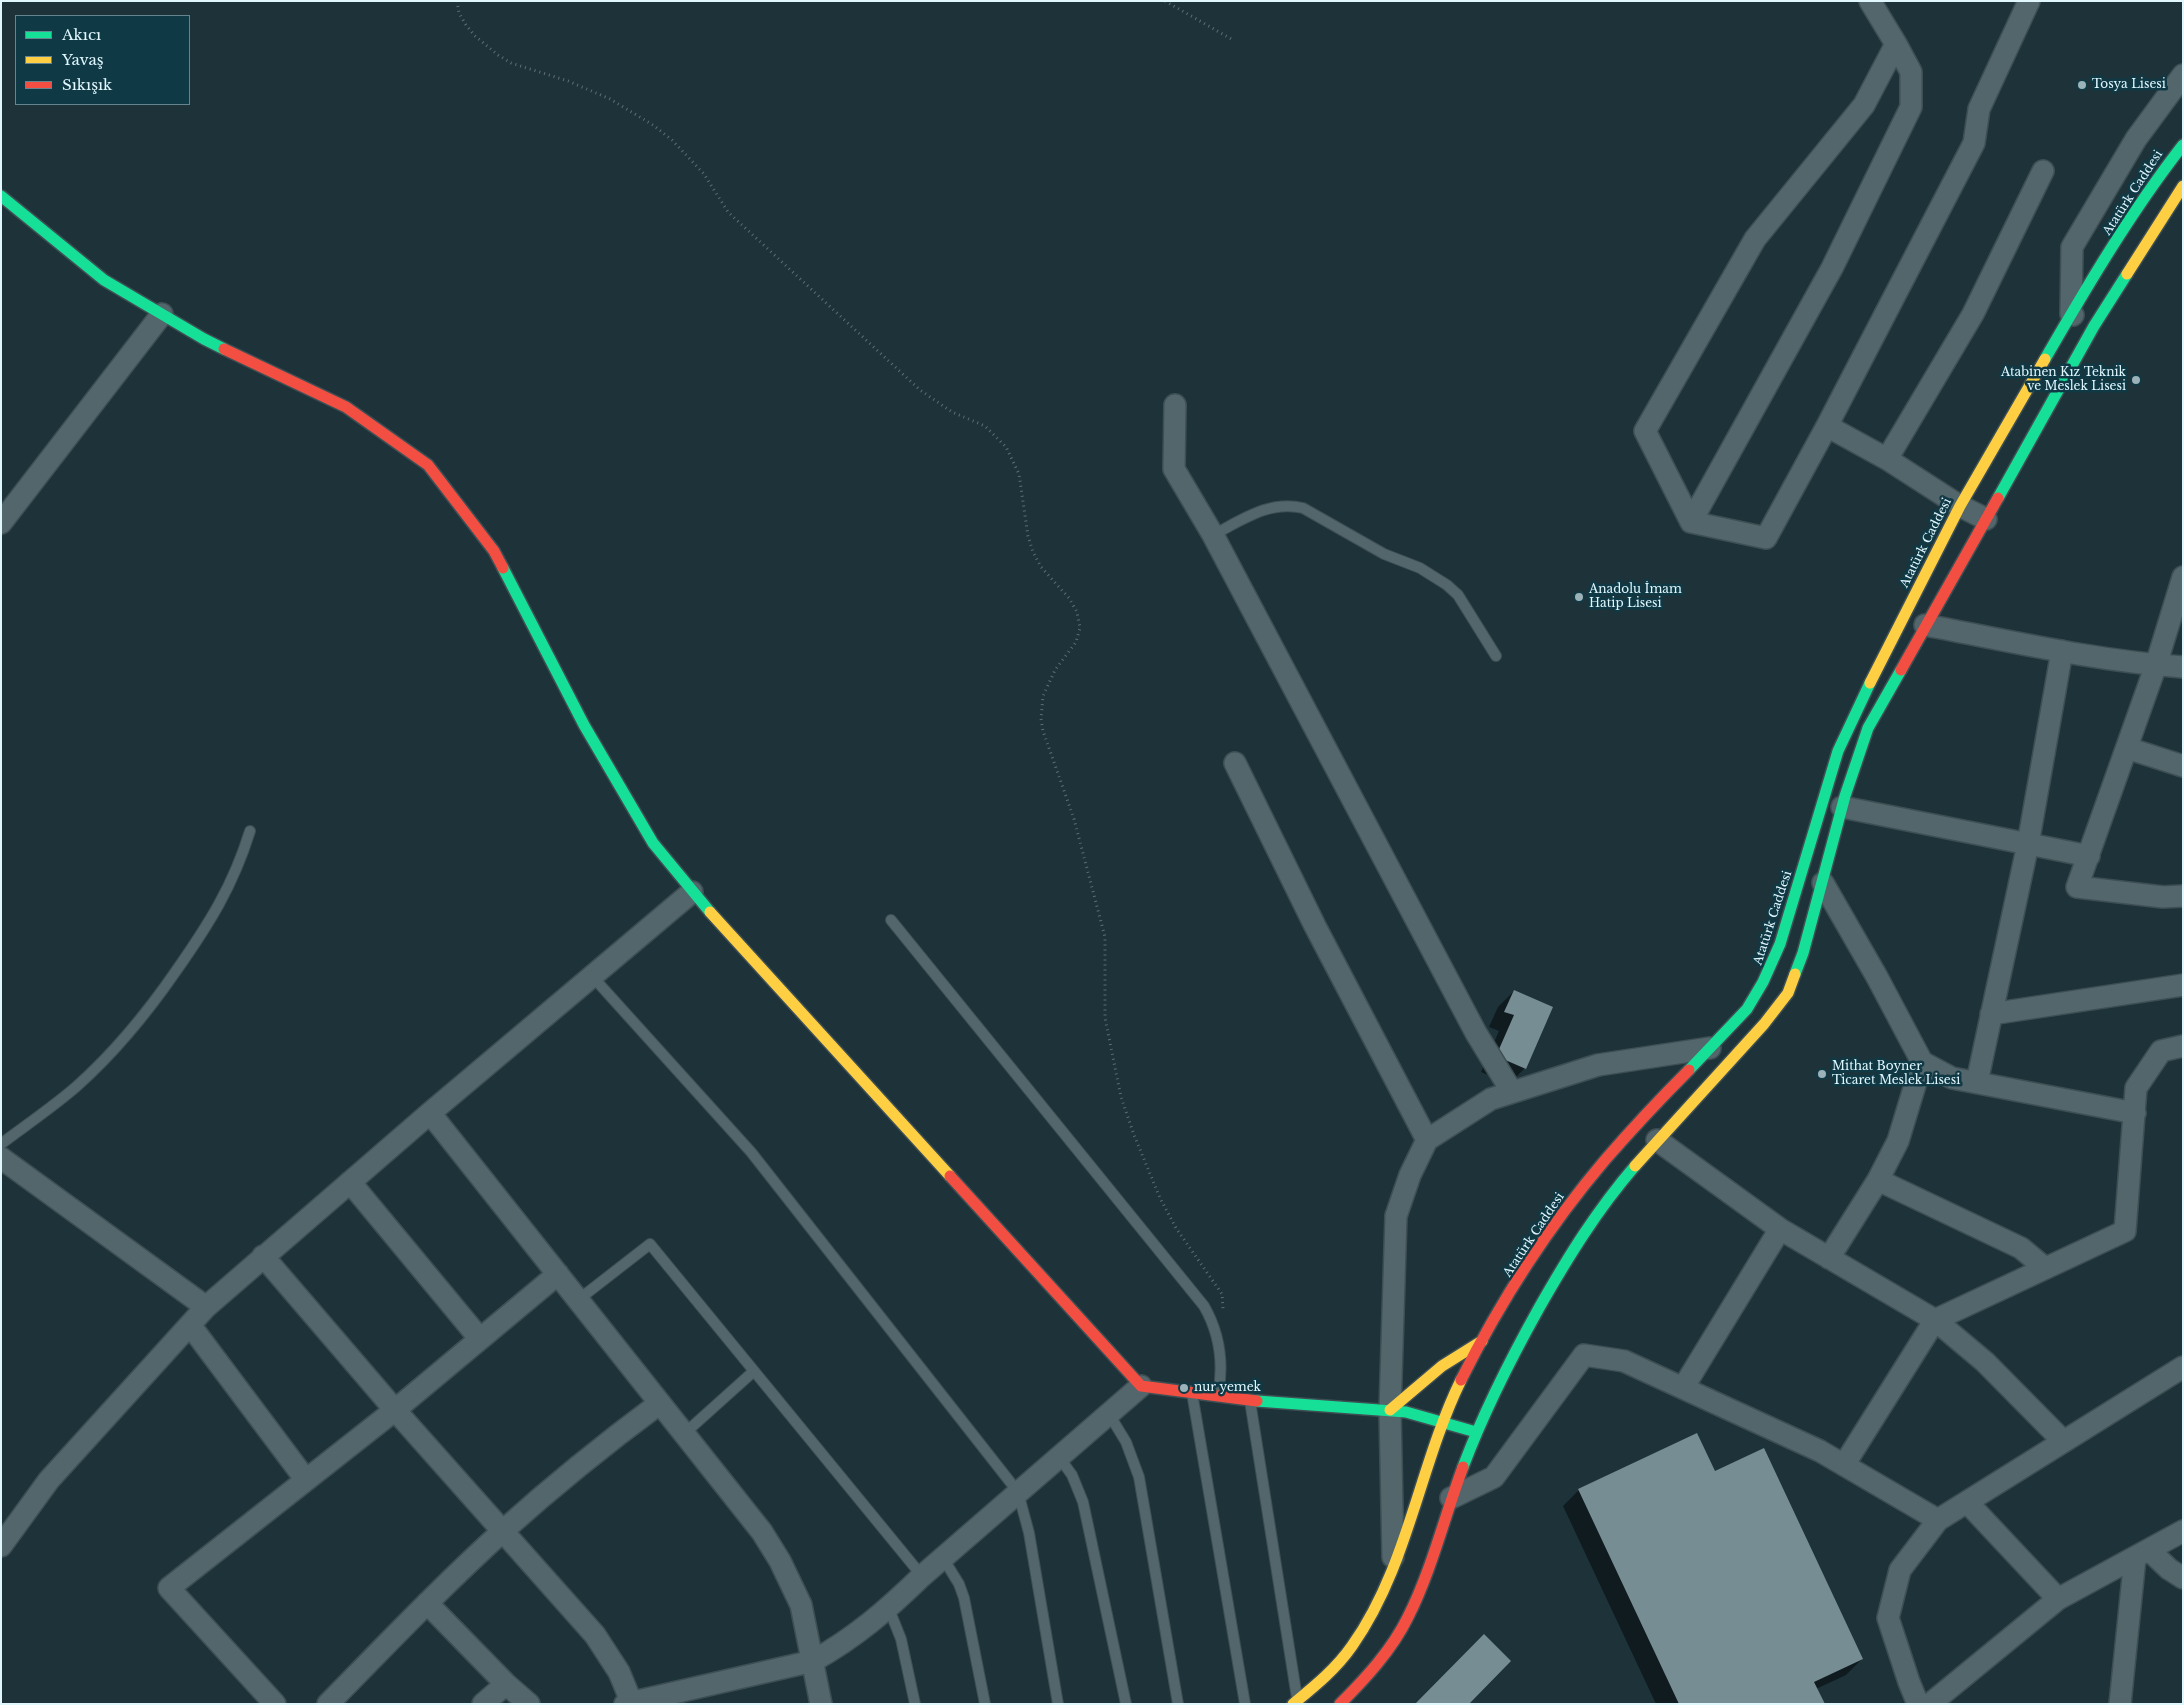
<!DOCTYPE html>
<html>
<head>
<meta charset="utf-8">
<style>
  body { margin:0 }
  #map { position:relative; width:2184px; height:1705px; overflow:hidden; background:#1d3339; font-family:"Libre Baskerville",serif }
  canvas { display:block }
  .frame { position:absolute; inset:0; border:2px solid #e1f7fe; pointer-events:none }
  .legend { position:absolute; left:15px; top:15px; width:175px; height:90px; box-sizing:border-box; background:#103946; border:1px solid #648590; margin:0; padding:6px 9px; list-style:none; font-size:15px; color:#e1f7fe }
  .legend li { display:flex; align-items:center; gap:10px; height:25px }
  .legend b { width:25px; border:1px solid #648590 }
</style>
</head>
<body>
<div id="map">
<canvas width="2184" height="1705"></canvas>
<div class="frame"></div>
<ul class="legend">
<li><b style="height:6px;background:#16e098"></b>Akıcı</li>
<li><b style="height:6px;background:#ffcf43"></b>Yavaş</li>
<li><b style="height:6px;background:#f24e42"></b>Sıkışık</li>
</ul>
</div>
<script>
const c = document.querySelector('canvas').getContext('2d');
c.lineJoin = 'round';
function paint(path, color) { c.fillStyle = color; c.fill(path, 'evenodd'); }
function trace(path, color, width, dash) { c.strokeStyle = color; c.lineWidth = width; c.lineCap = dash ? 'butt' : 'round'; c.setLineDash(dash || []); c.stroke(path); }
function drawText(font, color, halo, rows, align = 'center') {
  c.font = font + ' "Libre Baskerville",serif'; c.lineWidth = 5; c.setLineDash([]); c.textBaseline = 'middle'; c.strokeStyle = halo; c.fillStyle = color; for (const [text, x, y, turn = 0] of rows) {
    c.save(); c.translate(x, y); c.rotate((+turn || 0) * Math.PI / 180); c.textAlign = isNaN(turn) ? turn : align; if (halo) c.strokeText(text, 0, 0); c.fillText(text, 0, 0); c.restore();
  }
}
const shadow = new Path2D(`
  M 1514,991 L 1525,1068 L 1509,1084 L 1481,1072 L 1499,1031 L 1489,1027 L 1498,1007 Z
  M 1715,1472 L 1862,1659 L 1846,1675 L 1816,1689 L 1823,1704 L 1656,1704 L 1563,1506 L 1579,1490 Z`);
const building = new Path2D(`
  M 1514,990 L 1553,1007 L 1526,1069 L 1496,1056 L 1514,1015 L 1504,1012 Z
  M 1697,1433 L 1715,1471 L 1764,1448 L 1863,1659 L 1814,1682 L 1825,1704 L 1679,1704 L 1578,1489 Z
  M 1484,1634 L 1511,1661 L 1469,1704 L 1415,1704 Z`);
const path = new Path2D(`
  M 457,1 L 459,13 L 466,25 L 475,36 L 498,55 L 511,63 L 568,81 L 610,99 L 653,125 L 672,140 L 704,174 L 728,212 L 920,390 L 952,412 L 985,426 L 1006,447 L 1019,474 L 1028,536 L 1033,552 L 1041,567 L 1069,598 L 1077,612 L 1080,628 L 1076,642 L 1055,670 L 1043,696 L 1041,719 L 1043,731 L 1074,819 L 1105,937 L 1105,1018 L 1121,1097 L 1134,1135 L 1160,1198 L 1176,1228 L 1222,1294 L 1223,1309
  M 1165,1 L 1233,40`);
const lane = new Path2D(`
  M 1213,535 C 1242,520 1269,500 1303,508 L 1384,554 L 1420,568 L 1447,585 L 1458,595 L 1496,656
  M 891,920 L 1204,1306 C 1220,1334 1224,1363 1218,1395
  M 592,976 L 751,1152 L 1018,1492 L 1029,1533 L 1058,1704
  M 1,1144 C 26,1125 53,1107 77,1086 C 115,1052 147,1013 176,971 C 209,924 233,886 250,831
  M 578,1300 L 650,1244 L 922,1576
  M 1192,1393 L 1245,1704
  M 1250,1401 L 1297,1698
  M 1109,1414 L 1126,1442 L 1139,1477 L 1178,1704
  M 685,1433 L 754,1371
  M 1059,1457 L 1072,1475 L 1083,1502 L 1126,1704
  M 943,1558 L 959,1584 L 964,1598 L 985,1704
  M 889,1609 L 901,1639 L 915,1704`);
const street = new Path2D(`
  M 1870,1 L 1896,44 L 1864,105 L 1755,239 L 1645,431 L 1691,522 L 1766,538 L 1827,426 L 1974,143 L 1979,109 L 2029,1
  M 2073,315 L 2071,314 L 2072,247 L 2136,139 L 2183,75
  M 1175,405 L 1174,469 L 1213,535 L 1476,1033 L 1512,1092
  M 1827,426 L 1887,459 L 1960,506 L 1986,519
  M 1887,459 L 1973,314 L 2043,171
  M 1691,522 L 1832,268 L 1911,107 L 1911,72 L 1896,44
  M 1,523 L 162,314
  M 2183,577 L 2156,665 L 2077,887 L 2163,897 L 2183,896
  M 1925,625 C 2010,641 2096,661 2183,667
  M 2127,748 L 2183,766
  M 1235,763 L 1315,926 L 1427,1140
  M 1842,807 L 2089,856
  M 1823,883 L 1877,977 L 1922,1062 L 1952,1078 L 2135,1113
  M 1991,1014 L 2183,985
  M 1977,1082 L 2028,844 L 2062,651
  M 430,1113 L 762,1532 L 780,1561 L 801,1605 L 821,1704
  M 1657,1140 L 1780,1229 L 1935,1320 L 1985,1362 L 2063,1441
  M 1,1158 L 206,1307
  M 1878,1180 L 2021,1248 L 2045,1268
  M 350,1182 L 480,1339
  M 263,1256 L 395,1410 L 595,1635 L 619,1672 L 631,1701
  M 1829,1258 L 1878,1180 L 1898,1141 L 1922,1062
  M 190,1325 L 306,1480
  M 1683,1388 L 1780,1229
  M 1844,1465 L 1935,1320 L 2125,1231 L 2136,1088 L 2161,1051 L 2183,1046
  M 1451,1498 L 1494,1477 L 1584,1355 L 1624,1361 L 1820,1451 L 1938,1520
  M 1967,1502 L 2058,1599
  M 1,1546 L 49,1480 L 206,1307 L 430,1113 L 692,892
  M 2149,1550 L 2169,1569 L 2183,1578
  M 1393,1557 L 1390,1410 L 1396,1216 L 1410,1175 L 1427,1140 L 1491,1099 L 1598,1065 L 1710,1048
  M 427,1603 L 506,1684 L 529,1704
  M 275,1704 L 169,1588 L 395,1410 L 558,1274
  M 328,1704 C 386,1645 443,1585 504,1530 C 554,1485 606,1443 660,1403
  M 483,1704 L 506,1684
  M 625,1704 L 813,1661 C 856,1637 887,1610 922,1576 L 1141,1386
  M 1918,1704 L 1909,1682 L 1888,1618 L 1900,1570 L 1938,1520 L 2183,1367
  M 1930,1704 L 2058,1599 L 2183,1531
  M 2120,1704 L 2135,1558`);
const fast = new Path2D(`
  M 1,196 L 104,280 L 204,339 L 224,349
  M 2045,359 C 2086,288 2132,210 2183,145
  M 1998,498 L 2094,326 L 2127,274
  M 503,568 L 584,725 L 653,843 L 710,912
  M 1795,974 L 1803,953 L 1845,796 L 1868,728 L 1901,670
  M 1689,1070 L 1747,1009 L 1763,982 L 1780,944 L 1838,751 L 1870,683
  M 1257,1401 L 1406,1412 L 1476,1432
  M 1463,1467 C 1484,1411 1510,1360 1539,1308 C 1568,1257 1597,1210 1635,1166`);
const slow = new Path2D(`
  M 2127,274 L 2183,186
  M 1870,683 L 1960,506 L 2045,359
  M 710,912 L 950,1176
  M 1635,1166 L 1764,1024 L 1788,993 L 1795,974
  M 1390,1410 L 1442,1366 L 1482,1341
  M 1293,1704 C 1315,1686 1336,1669 1352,1646 C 1408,1567 1419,1466 1461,1380`);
const jam = new Path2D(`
  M 224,349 L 346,407 L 428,465 L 494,551 L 503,568
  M 1901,670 L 1998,498
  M 950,1176 L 1141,1386 L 1257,1401
  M 1461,1380 C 1500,1302 1549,1226 1605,1160 C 1632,1129 1660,1099 1689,1070
  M 1340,1704 C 1365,1679 1392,1650 1408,1617 C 1431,1572 1445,1515 1463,1467`);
const markers = [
  [2082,85,5,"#9cb2b9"],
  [2136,380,5,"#9cb2b9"],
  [1579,597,5,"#9cb2b9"],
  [1822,1074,5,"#9cb2b9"],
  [1184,1388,5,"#9cb2b9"]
];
const poiNames = [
  ["Tosya Lisesi",2092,85],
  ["Atabinen Kız Teknik",2126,373,"right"],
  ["ve Meslek Lisesi",2126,387,"right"],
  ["Anadolu İmam",1589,590],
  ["Hatip Lisesi",1589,604],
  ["Mithat Boyner",1832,1067],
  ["Ticaret Meslek Lisesi",1832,1081],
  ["nur yemek",1194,1388]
];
const streetNames = [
  ["Atatürk Caddesi",2133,193,-57],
  ["Atatürk Caddesi",1926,543,-63],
  ["Atatürk Caddesi",1773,918,-72],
  ["Atatürk Caddesi",1534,1235,-56]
];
paint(shadow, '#0007');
paint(building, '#778d94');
trace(lane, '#3e4f54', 12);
trace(street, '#3e4f54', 24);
trace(fast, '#3e4f54', 14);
trace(slow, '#3e4f54', 14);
trace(jam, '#3e4f54', 14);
trace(path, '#5e6e74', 3, [1, 4]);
trace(lane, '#52666c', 10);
trace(street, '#52666c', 21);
trace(fast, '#16e098', 11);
trace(slow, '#ffcf43', 11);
trace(jam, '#f24e42', 11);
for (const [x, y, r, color] of markers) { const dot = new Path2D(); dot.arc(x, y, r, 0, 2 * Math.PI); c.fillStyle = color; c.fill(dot); trace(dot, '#103946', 2); }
drawText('12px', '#e1f7fe', '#103946', poiNames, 'left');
drawText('12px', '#e1f7fe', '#103946', streetNames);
</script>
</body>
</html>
